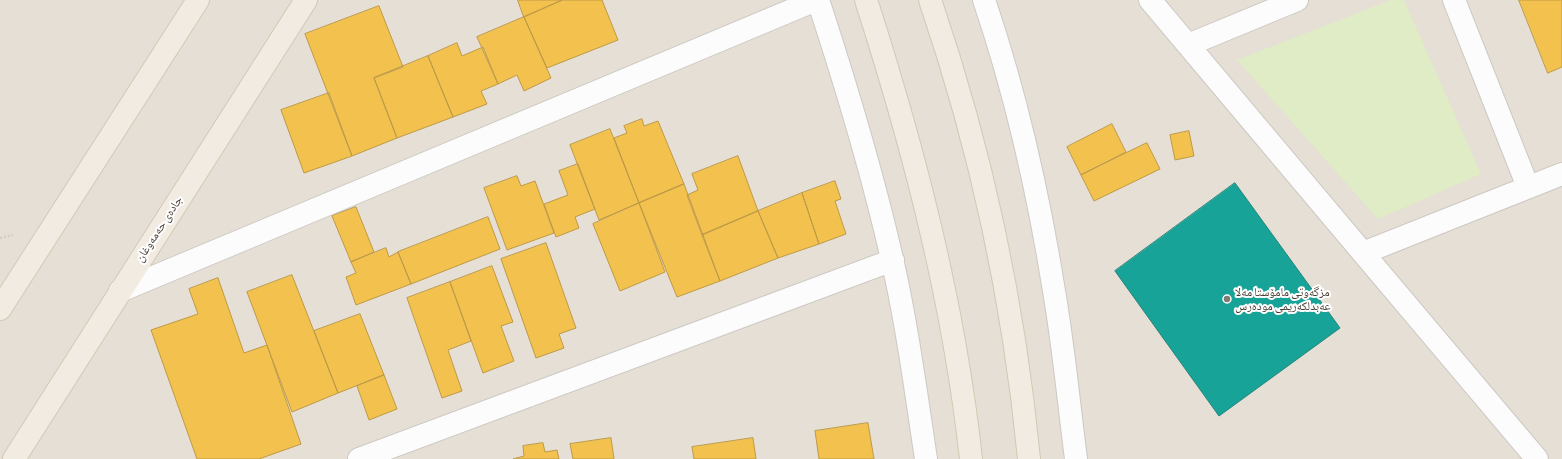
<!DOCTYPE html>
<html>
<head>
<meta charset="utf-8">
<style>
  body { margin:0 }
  canvas { display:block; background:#f0ede8 }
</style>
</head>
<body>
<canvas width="1562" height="459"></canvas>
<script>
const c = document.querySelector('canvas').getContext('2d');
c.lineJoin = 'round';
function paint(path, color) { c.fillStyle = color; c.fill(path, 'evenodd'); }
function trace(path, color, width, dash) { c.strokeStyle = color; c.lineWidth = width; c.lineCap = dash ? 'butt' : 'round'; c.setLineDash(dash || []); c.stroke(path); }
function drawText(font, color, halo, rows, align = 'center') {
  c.font = font + ' "Alegreya Sans","Noto Naskh Arabic",sans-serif'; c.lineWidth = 4; c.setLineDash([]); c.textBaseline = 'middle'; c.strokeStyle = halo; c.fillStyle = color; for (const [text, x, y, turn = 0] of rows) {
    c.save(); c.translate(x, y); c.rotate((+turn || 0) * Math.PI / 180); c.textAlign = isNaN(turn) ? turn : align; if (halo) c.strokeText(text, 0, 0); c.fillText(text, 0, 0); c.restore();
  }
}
const residential = new Path2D(`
  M 0,0 L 1562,0 L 1562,459 L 0,459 Z`);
const green = new Path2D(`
  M 1391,0 L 1404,0 L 1481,174 L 1378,219 L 1237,60 Z`);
const homes = new Path2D(`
  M 518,0 L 562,0 L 524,17 Z
  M 563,0 L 602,0 L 618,40 L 547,68 L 524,17 Z
  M 1519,0 L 1562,0 L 1562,67 L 1548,73 Z
  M 379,6 L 403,67 L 374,78 L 397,138 L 352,156 L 305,34 Z
  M 524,17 L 551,78 L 524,91 L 517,75 L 498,84 L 477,37 Z
  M 457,43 L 462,56 L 483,47 L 498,84 L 481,91 L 487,104 L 453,117 L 428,56 Z
  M 428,56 L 453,117 L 397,138 L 374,78 Z
  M 329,93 L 352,156 L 304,173 L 281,110 Z
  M 642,119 L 644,126 L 658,121 L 684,184 L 639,203 L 614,138 L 627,133 L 624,126 Z
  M 1112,124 L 1126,152 L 1081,175 L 1067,147 Z
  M 610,129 L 639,203 L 599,220 L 570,145 Z
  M 1189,131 L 1194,156 L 1175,160 L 1170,135 Z
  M 1147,143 L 1160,169 L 1094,201 L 1081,175 Z
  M 738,156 L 758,211 L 702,235 L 687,195 L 698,190 L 692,174 Z
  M 578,164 L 595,209 L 575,217 L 579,228 L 556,237 L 544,204 L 568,195 L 559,171 Z
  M 517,176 L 521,186 L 535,181 L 554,233 L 507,250 L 484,188 Z
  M 835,181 L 841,199 L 835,201 L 846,234 L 819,244 L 802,193 Z
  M 684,184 L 720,281 L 677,297 L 639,203 Z
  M 802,193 L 819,244 L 778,258 L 758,211 Z
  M 639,203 L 665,272 L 620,291 L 593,224 Z
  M 356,207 L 374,252 L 351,262 L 332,216 Z
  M 758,211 L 778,258 L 720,281 L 702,235 Z
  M 488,217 L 500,249 L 411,284 L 398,252 Z
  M 546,243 L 576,328 L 559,334 L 564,348 L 536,358 L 501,259 Z
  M 386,248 L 389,257 L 398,252 L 411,284 L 356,305 L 346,277 L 356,273 L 351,262 Z
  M 492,266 L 513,322 L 501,326 L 514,361 L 483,373 L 450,282 Z
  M 292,275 L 338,393 L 292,412 L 247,292 Z
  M 218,278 L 244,353 L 267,345 L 301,444 L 259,459 L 197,459 L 151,330 L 198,314 L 189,289 Z
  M 450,282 L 471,341 L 448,350 L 462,391 L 442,398 L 407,298 Z
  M 360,314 L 384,375 L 338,393 L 314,331 Z
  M 384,375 L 397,409 L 369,420 L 357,386 Z
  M 868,423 L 874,459 L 819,459 L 815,431 Z
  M 611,438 L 614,459 L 573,459 L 570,444 Z
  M 753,438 L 756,459 L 694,459 L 692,447 Z
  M 543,443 L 545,452 L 557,450 L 559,459 L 513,459 L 524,456 L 523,446 Z`);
const public = new Path2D(`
  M 1235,183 L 1340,328 L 1219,416 L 1115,271 Z`);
const path = new Path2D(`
  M 0,238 L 13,235`);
const minor = new Path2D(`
  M 818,0 C 846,85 872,171 892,259 C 907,324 916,393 926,459
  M 984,0 C 1017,97 1039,196 1055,297 C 1064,351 1069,405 1076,459
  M 1150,0 L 1363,253 L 1562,174
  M 1454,0 L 1528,187
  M 1188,45 L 1297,0
  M 1363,253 L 1537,459
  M 120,291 L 816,0
  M 359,459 L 893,260`);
const major = new Path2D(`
  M 866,0 C 914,149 954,303 971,459
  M 930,0 C 981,149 1014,303 1029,459
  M 0,309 L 198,0
  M 14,459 L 306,0`);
const markers = [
  [1227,299,4,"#827b72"]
];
const streetNames = [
  ["جادەی حەمەوغان",159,229,-57]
];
const poiNames = [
  ["مزگەوتی مامۆستا مەلا",1235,292],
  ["عەبدلکەریمی مودەرس",1235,306]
];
paint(residential, '#e5dfd5');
paint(green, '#e0ecc5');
paint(homes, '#f2c14e');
trace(homes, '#bf9a46', 1);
paint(public, '#17a398');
trace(public, '#25857a', 1);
trace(minor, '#cdc9c4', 24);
trace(major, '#d4c8b4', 24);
trace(path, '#d1cdc9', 2.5, [2, 2]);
trace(minor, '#fdfcfc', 22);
trace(major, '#f1ebe2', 22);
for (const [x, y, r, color] of markers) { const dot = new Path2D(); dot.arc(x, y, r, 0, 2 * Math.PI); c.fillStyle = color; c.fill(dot); trace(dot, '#fff', 1.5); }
drawText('12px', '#473e33', '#fff', streetNames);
drawText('12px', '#473e33', '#fff', poiNames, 'left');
</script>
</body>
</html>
